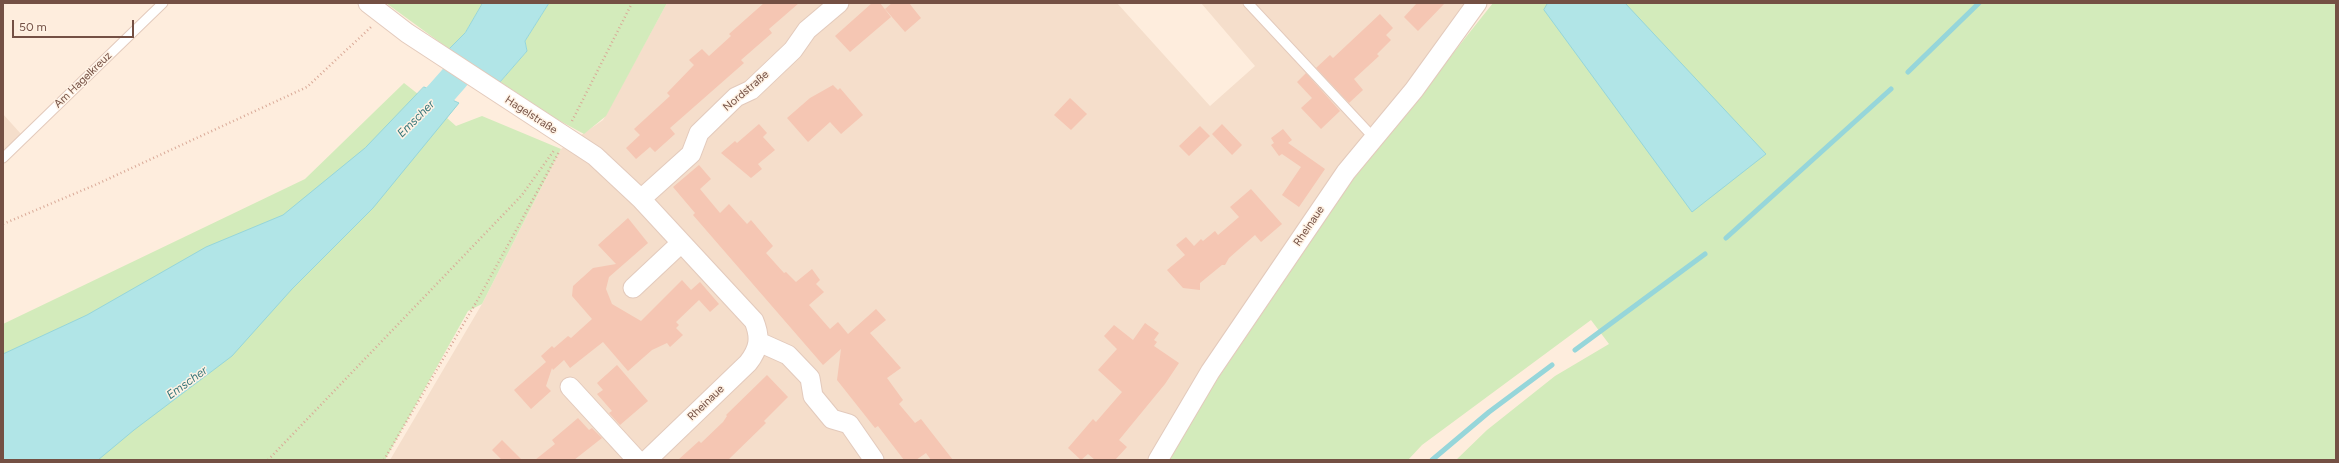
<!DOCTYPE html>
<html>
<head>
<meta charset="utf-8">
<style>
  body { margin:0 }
  #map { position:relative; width:2339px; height:463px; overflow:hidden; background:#feeddd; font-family:Figtree,sans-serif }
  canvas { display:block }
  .frame { position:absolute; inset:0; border:4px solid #745044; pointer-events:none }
  .scale { position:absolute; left:12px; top:20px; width:122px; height:18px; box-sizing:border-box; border:2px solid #745044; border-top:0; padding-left:5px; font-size:12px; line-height:14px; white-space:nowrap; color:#745044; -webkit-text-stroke:3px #fff2e4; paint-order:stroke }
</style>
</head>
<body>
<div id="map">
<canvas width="2339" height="463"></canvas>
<div class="frame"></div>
<div class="scale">50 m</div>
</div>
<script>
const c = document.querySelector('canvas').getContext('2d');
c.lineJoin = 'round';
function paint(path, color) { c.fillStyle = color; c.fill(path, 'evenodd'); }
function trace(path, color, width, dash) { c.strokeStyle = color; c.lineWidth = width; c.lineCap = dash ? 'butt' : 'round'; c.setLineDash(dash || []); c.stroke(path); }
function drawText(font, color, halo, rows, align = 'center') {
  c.font = font + ' Figtree,sans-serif'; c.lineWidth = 3; c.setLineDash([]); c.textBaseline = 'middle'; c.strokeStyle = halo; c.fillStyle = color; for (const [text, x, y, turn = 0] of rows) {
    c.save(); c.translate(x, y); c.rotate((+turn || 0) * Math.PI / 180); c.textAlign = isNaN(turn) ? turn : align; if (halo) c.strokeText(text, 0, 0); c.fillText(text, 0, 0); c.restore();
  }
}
const residential = new Path2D(`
  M 667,3 L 1117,3 L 1210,106 L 1255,66 L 1201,3 L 1475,3 L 1156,460 L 390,460 L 482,304 L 561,149 L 603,120 Z
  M 3,114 L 21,134 L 3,152 Z`);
const green = new Path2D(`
  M 386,3 L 483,3 L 465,33 L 449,49 Z
  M 549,3 L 667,3 L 606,116 L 584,134 L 551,116 L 500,82 L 527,51 L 525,41 Z
  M 1493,3 L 2336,3 L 2336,460 L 1456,460 L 1487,430 L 1555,376 L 1609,344 L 1591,320 L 1422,445 L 1408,460 L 1168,460 L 1189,421 L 1350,183 Z
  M 404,83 L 418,94 L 424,87 L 459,103 L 447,118 L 456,126 L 482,116 L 561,149 L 482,304 L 468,311 L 385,460 L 3,460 L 3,324 L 305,179 Z`);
const water = new Path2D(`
  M 483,3 L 549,3 L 525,41 L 527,51 L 500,82 L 449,49 L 465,33 Z
  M 1548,3 L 1625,3 L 1766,154 L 1692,212 L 1544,10 Z
  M 424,87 L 459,103 L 373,208 L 292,289 L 232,356 L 134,430 L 98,460 L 3,460 L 3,354 L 87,315 L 206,247 L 283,215 L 365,148 Z`);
const stream = new Path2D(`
  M 1908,72 L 1979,3
  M 1726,238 L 1891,89
  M 1575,350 L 1705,254
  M 1432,460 L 1489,412 L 1552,365`);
const river = new Path2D(`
  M 413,122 C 449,87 482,47 507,3`);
const building = new Path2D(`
  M 764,3 L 799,3 L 769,29 L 772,33 L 741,60 L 744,63 L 670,128 L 675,134 L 655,152 L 650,147 L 636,159 L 626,148 L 640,135 L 634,129 L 670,96 L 667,93 L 694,65 L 689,60 L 702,49 L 709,56 L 731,36 L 729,34 Z
  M 872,3 L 880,3 L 891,17 L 850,52 L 835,36 Z
  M 892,3 L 909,3 L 921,18 L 905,32 L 885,9 Z
  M 1417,3 L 1445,3 L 1418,31 L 1404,17 Z
  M 1380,14 L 1393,28 L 1386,35 L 1391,40 L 1377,54 L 1379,56 L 1354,79 L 1363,90 L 1349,103 L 1316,68 L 1330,55 L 1333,58 Z
  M 1306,73 L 1340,111 L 1321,129 L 1301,108 L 1312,98 L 1297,82 Z
  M 833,85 L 838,90 L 840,88 L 863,115 L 841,134 L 830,122 L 808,142 L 787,118 L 810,98 Z
  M 1070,98 L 1087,114 L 1071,130 L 1054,115 Z
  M 759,124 L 767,133 L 763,137 L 775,150 L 758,164 L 762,169 L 751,178 L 721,153 L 735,141 L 737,143 Z
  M 1222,124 L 1242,145 L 1232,155 L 1212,134 Z
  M 1200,126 L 1210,136 L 1189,156 L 1179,146 Z
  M 1283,129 L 1292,140 L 1288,143 L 1325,169 L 1299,207 L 1282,195 L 1301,167 L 1282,154 L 1279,156 L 1271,145 L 1274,143 L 1271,138 Z
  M 699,165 L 711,179 L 700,189 L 720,213 L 729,204 L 747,224 L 751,220 L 773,246 L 766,253 L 784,273 L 786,272 L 796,282 L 812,269 L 820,280 L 816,284 L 824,292 L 809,305 L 830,329 L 838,322 L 848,334 L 876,309 L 886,320 L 870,333 L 901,368 L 887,378 L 903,400 L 899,404 L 915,423 L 921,419 L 953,460 L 931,460 L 926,453 L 916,460 L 904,460 L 878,426 L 875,428 L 837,380 L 841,349 L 823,365 L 693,215 L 695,213 L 673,187 Z
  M 1251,189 L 1282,224 L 1261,242 L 1255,235 L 1229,258 L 1225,265 L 1222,265 L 1200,283 L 1200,290 L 1183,288 L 1167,270 L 1185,255 L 1176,245 L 1186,237 L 1194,246 L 1201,239 L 1203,241 L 1215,231 L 1218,235 L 1239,217 L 1230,207 Z
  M 628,218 L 648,243 L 609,277 L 606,289 L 612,304 L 641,321 L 682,280 L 691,290 L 700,282 L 719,304 L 710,312 L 699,300 L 676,322 L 679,325 L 676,328 L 683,335 L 670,347 L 667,343 L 652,350 L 628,371 L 603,342 L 570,368 L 564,360 L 553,370 L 552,368 L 546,386 L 551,391 L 531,409 L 514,390 L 546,362 L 541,356 L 552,346 L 554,348 L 568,336 L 571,338 L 592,319 L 572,296 L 573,286 L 593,268 L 616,264 L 598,245 Z
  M 1145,323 L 1159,333 L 1154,340 L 1157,342 L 1154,346 L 1179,363 L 1165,384 L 1119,440 L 1127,447 L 1115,460 L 1095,460 L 1088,454 L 1081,460 L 1068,448 L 1093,419 L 1096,422 L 1122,392 L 1098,370 L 1117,349 L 1104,336 L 1114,325 L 1133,340 Z
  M 617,365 L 648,401 L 620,425 L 609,413 L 612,411 L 597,394 L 603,390 L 597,383 Z
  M 767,375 L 788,397 L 764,421 L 766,423 L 728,460 L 678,460 L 699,441 L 701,443 L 723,422 L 727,416 L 726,415 Z
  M 578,418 L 589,430 L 592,428 L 602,438 L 574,460 L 535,460 L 555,444 L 552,440 Z
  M 502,440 L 522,460 L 502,460 L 492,450 Z`);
const path = new Path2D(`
  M 572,121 L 632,3
  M 3,224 L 95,185 L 307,87 L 371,27
  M 268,460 L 522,195 L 555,149
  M 384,460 L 481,294 L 559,152`);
const lane = new Path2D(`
  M 1248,3 L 1374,138
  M 3,158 L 163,3`);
const street = new Path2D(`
  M 368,3 L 407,33 L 595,156 L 641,199 L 754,321 C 761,338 759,349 748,363 L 647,460
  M 641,199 L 691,154 L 699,133 L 736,97 L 751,90 L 793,50 L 807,30 L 839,3
  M 633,288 L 681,243
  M 759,342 L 788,355 L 810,378 L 813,396 L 832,419 L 849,424 L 874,460
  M 570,387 L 637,460
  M 1158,460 L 1210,372 L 1346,172 L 1414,90 L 1477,3`);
const streetNames = [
  ["Am Hagelkreuz",83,80,-44],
  ["Nordstraße",746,91,-40],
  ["Hagelstraße",531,115,33],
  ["Rheinaue",1309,226,-56],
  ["Rheinaue",706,403,-44]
];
const waterNames = [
  ["Emscher",416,119,-45],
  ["Emscher",187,383,-36]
];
paint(residential, '#f5decb');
paint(green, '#d3ebbb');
paint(water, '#b1e5e7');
trace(water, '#96d6da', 1);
trace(stream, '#96d6da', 5);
trace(river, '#b1e5e7', 29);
paint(building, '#f5c6b3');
trace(lane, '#e3cabc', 11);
trace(street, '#e3cabc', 21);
trace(path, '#d9a997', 2.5, [1, 3]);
trace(lane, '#fff', 9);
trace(street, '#fff', 19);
drawText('11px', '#745044', '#fff2e4', streetNames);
drawText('italic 12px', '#38777b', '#fff2e4', waterNames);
</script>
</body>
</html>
